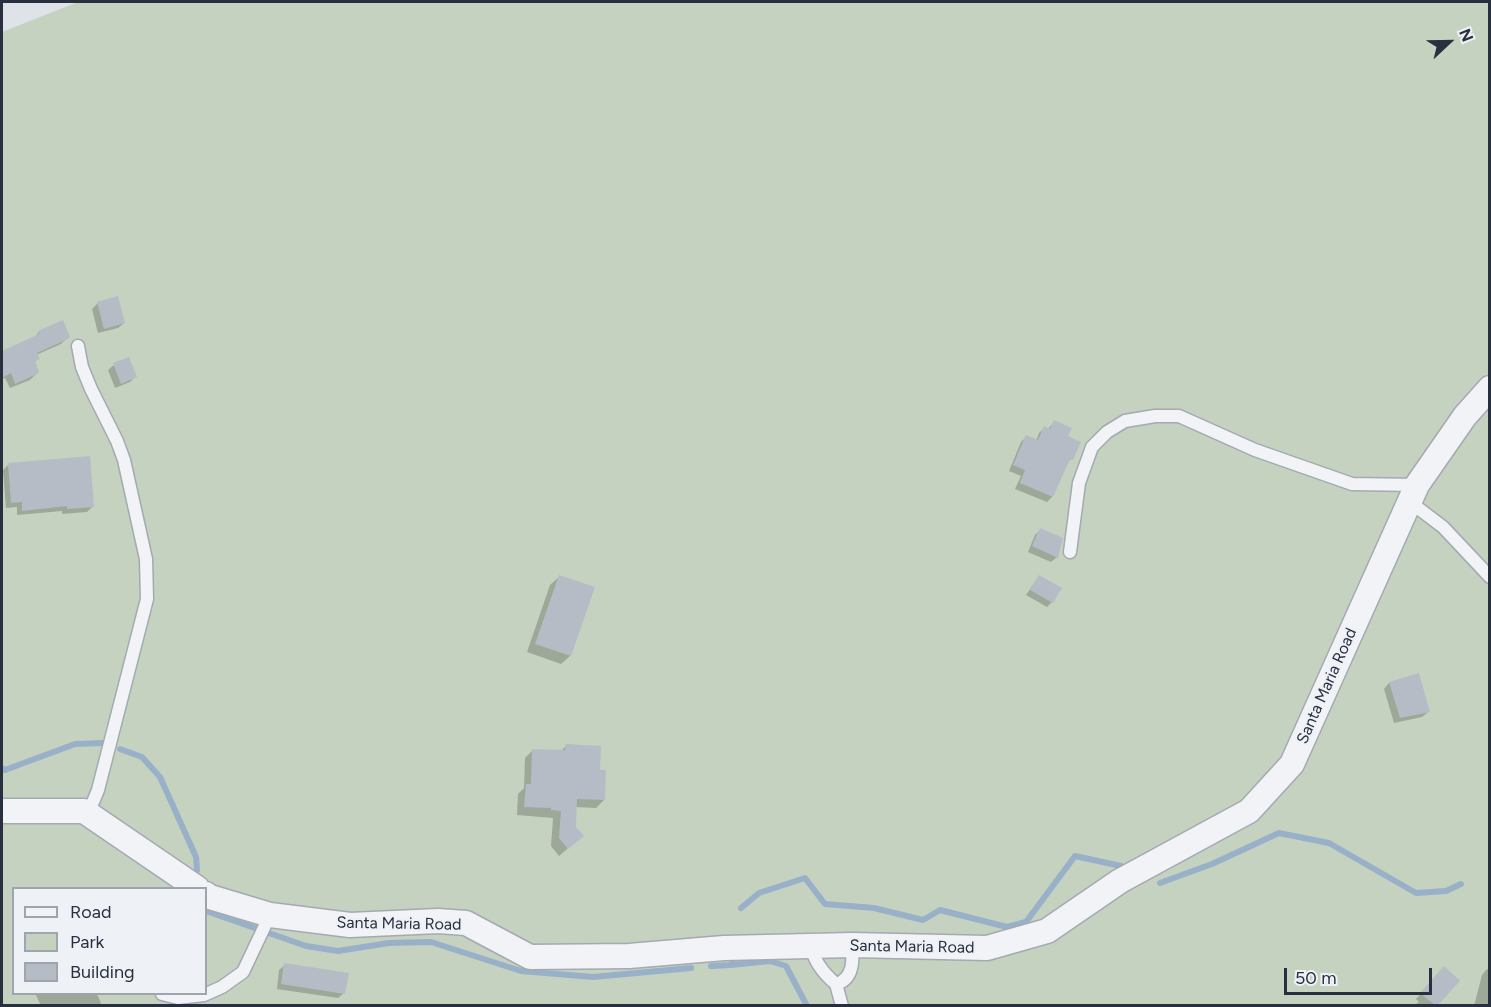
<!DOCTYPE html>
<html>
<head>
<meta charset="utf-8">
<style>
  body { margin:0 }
  #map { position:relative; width:1491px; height:1007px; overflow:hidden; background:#dfe2e8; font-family:Figtree,sans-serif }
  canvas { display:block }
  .frame { position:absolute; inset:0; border:3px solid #28303f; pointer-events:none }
  .legend { position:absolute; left:12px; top:887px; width:195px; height:108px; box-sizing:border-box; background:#eef1f6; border:2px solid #9fa4ad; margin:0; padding:8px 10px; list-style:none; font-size:18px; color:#28303f }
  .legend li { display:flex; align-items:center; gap:12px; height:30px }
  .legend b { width:30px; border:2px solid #9fa4ad }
  .north { position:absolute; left:1419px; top:12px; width:60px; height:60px; -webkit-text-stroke:4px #eef1f6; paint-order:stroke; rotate:68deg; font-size:16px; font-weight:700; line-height:24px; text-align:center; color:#28303f }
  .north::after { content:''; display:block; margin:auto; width:21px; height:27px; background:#28303f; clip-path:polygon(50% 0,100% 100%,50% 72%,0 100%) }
  .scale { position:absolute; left:1284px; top:968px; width:148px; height:27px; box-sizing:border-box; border:3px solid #28303f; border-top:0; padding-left:8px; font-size:18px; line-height:21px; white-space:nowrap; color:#28303f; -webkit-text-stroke:4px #eef1f6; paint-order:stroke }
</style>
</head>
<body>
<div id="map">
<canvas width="1491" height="1007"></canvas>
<div class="frame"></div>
<ul class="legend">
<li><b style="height:8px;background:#f1f3f6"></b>Road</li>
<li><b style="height:16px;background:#c5d2c0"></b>Park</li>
<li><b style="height:16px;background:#b6bcc5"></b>Building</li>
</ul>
<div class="north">N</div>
<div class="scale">50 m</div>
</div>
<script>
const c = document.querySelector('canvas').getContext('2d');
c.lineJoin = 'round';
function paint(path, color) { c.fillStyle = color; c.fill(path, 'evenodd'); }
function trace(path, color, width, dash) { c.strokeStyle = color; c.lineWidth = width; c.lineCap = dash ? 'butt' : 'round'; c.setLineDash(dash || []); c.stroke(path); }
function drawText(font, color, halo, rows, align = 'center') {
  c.font = font + ' Figtree,sans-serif'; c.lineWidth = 4.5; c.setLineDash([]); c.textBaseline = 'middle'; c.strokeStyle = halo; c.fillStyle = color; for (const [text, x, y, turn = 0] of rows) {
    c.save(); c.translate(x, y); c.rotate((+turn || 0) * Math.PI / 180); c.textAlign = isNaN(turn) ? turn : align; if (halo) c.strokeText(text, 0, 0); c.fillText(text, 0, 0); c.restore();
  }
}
const green = new Path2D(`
  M 78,2 L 1489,2 L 1489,1005 L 2,1006 L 2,32 ZM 14,888 L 206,888 L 206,994 L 14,994 Z`);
const shadow = new Path2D(`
  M 98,303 L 124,323 L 118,328 L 98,333 L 92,309 Z
  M 39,332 L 67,338 L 61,344 L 36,355 L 38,359 L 34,363 L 38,372 L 30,380 L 10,388 L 5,378 L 2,379 L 2,353 L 33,339 Z
  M 128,359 L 135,377 L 130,382 L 115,388 L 108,370 L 114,365 Z
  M 1054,422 L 1066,437 L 1071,459 L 1066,464 L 1052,497 L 1047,502 L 1015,489 L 1021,476 L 1009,471 L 1021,442 L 1026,437 L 1036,441 L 1039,433 L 1044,428 L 1048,429 Z
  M 8,465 L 93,506 L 87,512 L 62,514 L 62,511 L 17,515 L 17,507 L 6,508 L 3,470 Z
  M 1040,530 L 1057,557 L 1051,562 L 1028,552 L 1035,535 Z
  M 1039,576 L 1052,602 L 1047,607 L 1026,595 Z
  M 559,577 L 570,656 L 561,664 L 527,652 L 550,585 Z
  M 1418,675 L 1428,712 L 1422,717 L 1394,723 L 1384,689 L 1389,683 Z
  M 566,746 L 599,771 L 604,800 L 596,808 L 575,807 L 574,843 L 559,856 L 551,846 L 553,818 L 517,815 L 518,794 L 524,788 L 525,758 L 533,750 L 561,751 Z
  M 285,965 L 344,993 L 338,998 L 277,989 L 279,970 Z
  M 1487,969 L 1490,970 L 1490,1006 L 1474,1006 L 1482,975 Z
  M 1439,974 L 1457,980 L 1460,979 L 1436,1006 L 1413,1006 L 1419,1002 L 1416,999 Z
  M 38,994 L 97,994 L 101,1003 L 99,1006 L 41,1006 L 36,995 Z`);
const stream = new Path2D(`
  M 120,749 L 142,757 L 160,777 L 196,857 L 197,870
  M 2,768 L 5,770 L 75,744 L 103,743
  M 1160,883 L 1212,864 L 1279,833 L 1329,843 L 1416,893 L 1446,891 L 1461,884
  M 741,908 L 759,893 L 805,878 L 825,904 L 874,908 L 923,920 L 940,910 L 1007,927 L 1026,922 L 1075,856 L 1121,866
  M 206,911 L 306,946 L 338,951 L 389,943 L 431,942 L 521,971 L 593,977 L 691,968
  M 731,965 L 770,961 L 786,966 L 807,1006
  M 711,966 L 731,965 L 732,963`);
const building = new Path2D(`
  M 118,296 L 125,323 L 104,329 L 97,302 Z
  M 63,320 L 70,337 L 68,339 L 37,353 L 40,359 L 35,361 L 39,372 L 37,374 L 15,384 L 11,373 L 2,378 L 2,351 L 39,334 L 38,331 Z
  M 129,357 L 137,377 L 121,384 L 113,363 Z
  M 1054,420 L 1072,428 L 1068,436 L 1081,442 L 1073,460 L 1070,459 L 1053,497 L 1020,483 L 1025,470 L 1013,465 L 1026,435 L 1038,440 L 1044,426 L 1050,429 Z
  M 90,456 L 94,507 L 67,509 L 67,506 L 22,511 L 22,502 L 11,503 L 8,463 Z
  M 1040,528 L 1063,538 L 1058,558 L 1032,546 Z
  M 559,575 L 595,587 L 571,656 L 535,644 Z
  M 1039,575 L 1062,588 L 1053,603 L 1030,590 Z
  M 1419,673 L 1430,712 L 1400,718 L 1389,682 Z
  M 566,744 L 601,746 L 600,770 L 606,770 L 605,800 L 577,799 L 576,827 L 584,836 L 568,849 L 559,838 L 561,811 L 551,810 L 551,808 L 524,807 L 526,784 L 531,784 L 532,749 L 565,750 Z
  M 284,963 L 349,973 L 345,994 L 281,984 Z
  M 1444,966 L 1460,981 L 1438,1005 L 1435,1005 L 1420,993 Z`);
const lane = new Path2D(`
  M 78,346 L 82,367 L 91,389 L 117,441 L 124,460 L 146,559 L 147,599 L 98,790 L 88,814
  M 1410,502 L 1443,527 L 1490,577
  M 1070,552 L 1079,483 L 1092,447 L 1107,432 L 1125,421 L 1155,416 L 1179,416 L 1255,450 L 1352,484 L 1417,485
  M 811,946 C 814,961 824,974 836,984
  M 162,994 L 178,998 L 204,995 L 222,987 L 243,972 L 270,915
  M 842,1006 L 836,984 C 854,979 853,960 852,945`);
const street = new Path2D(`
  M 2,811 L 84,811 L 197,888
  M 206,894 L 210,897 L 270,915 L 350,925 L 438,921 L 466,923 L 530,957 L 629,956 L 724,948 L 852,945 L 987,948 L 1047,931 L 1120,881 L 1249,811 L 1292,764 L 1417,485 L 1465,416 L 1490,388`);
const streetNames = [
  ["Santa Maria Road",1327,686,-66],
  ["Santa Maria Road",399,924,1],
  ["Santa Maria Road",912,947,1]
];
paint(green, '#c5d2c0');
paint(shadow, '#0003');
trace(stream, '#99b1c8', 6);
paint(building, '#b6bcc5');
trace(lane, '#a4a9b2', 15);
trace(street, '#a4a9b2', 27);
trace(lane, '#f1f3f6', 12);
trace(street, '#f1f3f6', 24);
drawText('16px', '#28303f', '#eef1f6', streetNames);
</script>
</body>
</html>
